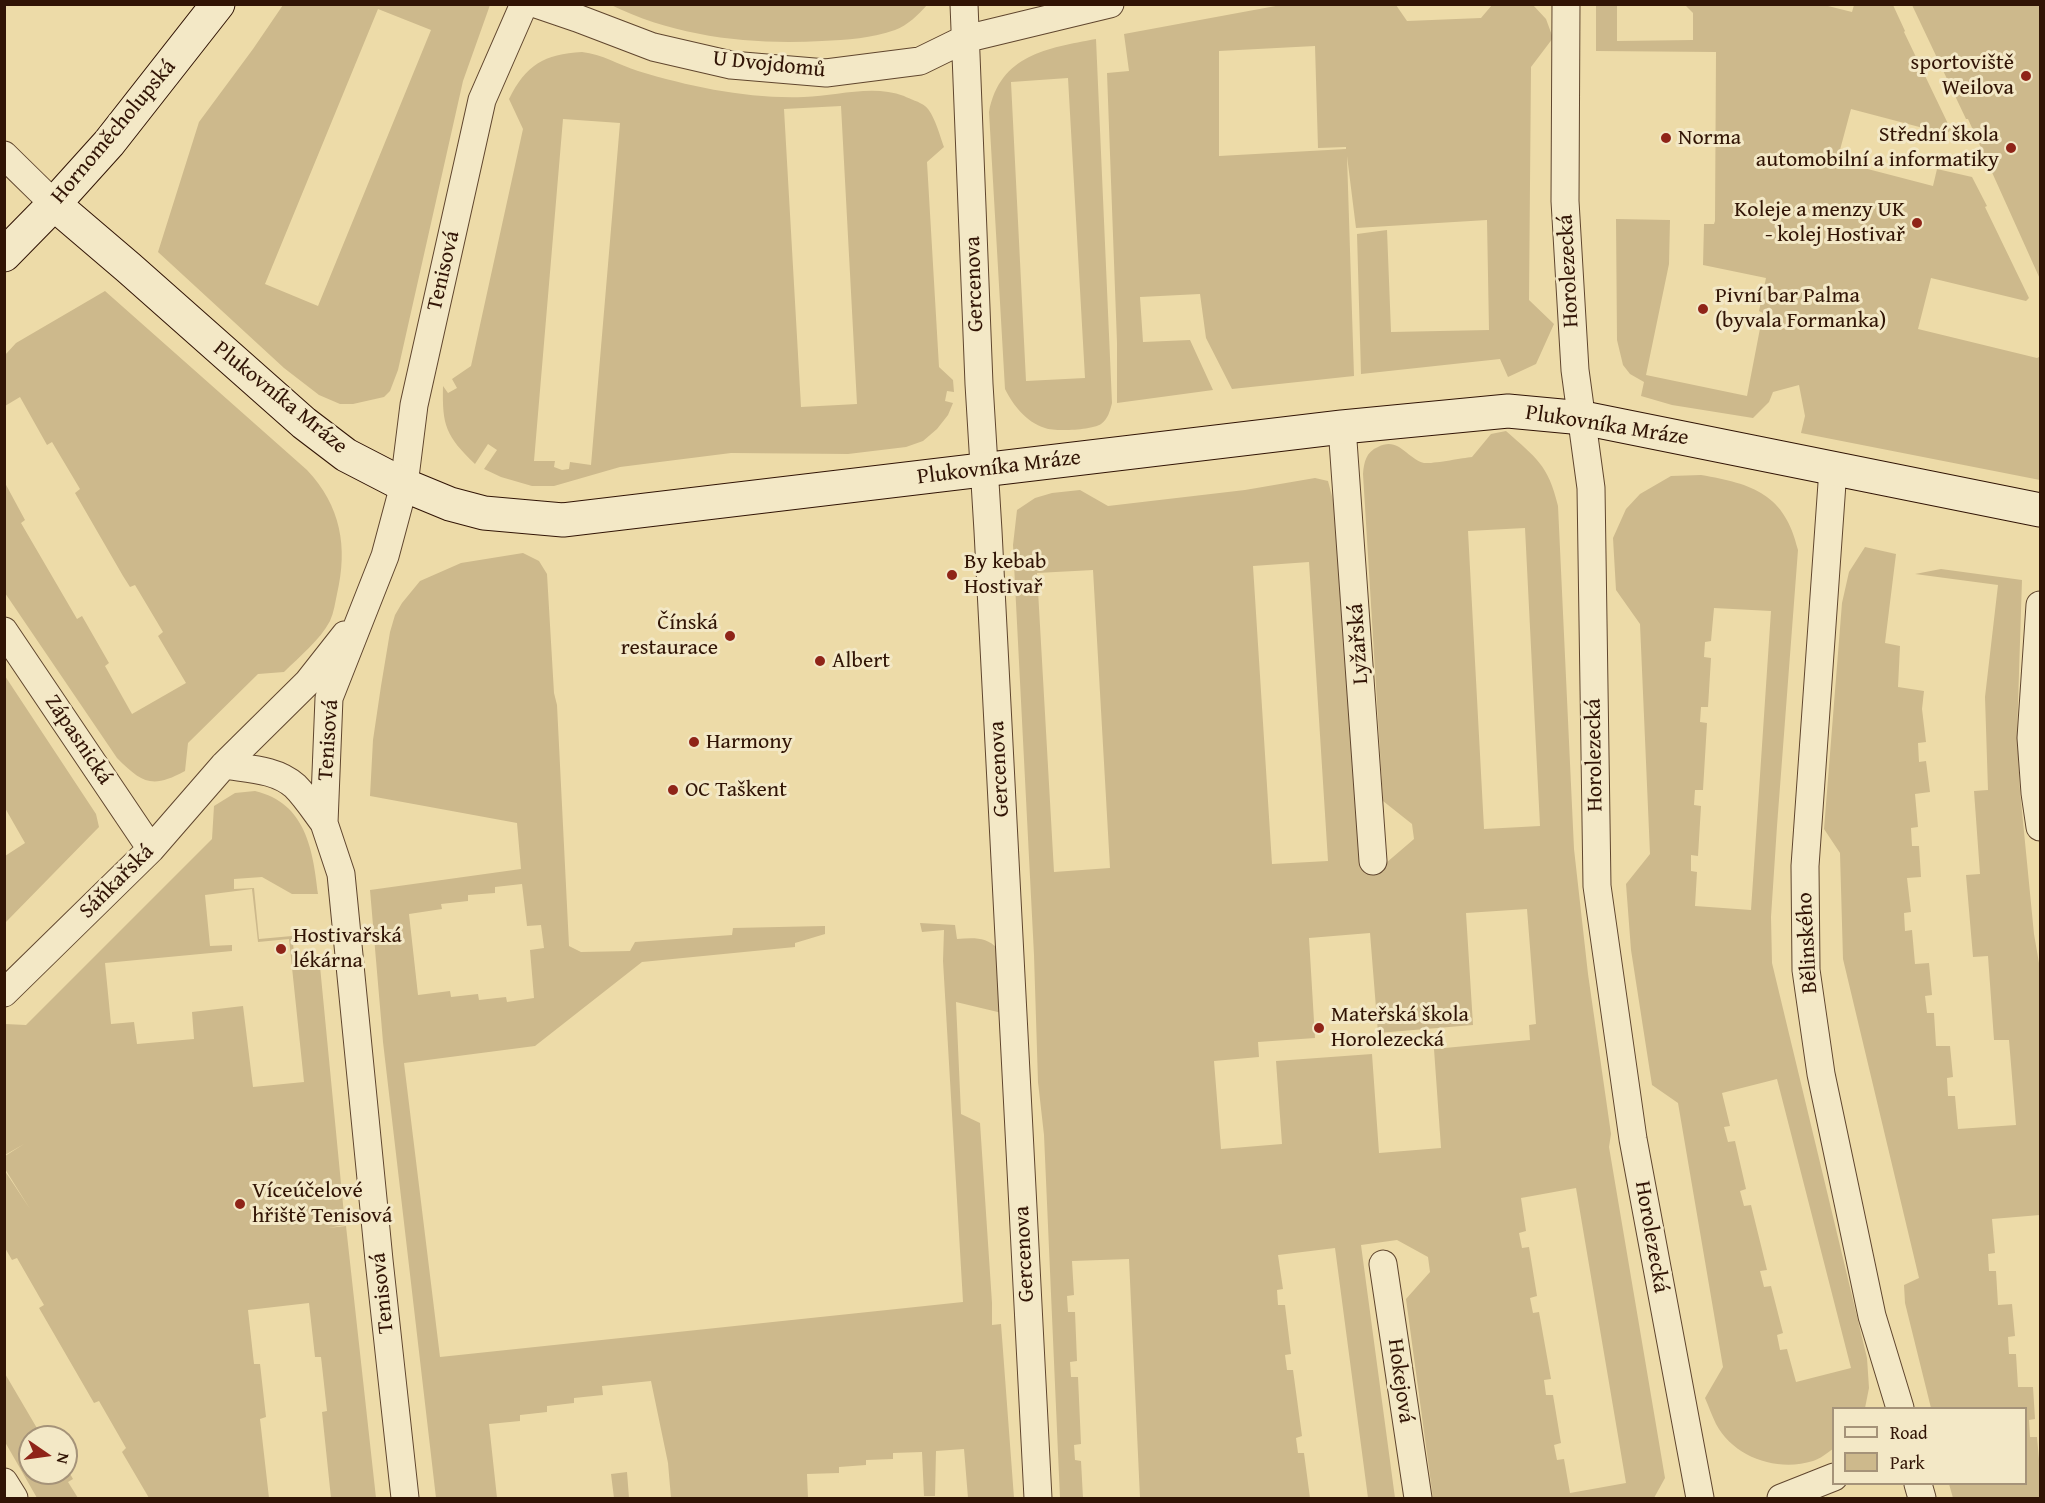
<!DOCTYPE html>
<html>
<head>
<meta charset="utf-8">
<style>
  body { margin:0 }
  #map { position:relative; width:2045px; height:1503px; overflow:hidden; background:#eddba8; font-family:"Gentium Book Plus",serif }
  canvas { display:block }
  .frame { position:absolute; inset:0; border:6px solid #311405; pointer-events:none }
  .legend { position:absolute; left:1832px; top:1407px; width:195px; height:78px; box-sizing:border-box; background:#f3e8c6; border:2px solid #a59379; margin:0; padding:8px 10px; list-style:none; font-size:18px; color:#311405 }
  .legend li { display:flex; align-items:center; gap:12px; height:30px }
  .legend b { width:30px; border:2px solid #a59379 }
  .north { position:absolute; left:18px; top:1425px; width:60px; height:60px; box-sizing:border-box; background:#f3e8c6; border:2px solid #a59379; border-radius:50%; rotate:103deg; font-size:16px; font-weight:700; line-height:24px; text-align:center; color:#311405 }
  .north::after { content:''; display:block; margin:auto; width:21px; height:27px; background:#8f2418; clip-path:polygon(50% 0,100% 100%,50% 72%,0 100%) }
</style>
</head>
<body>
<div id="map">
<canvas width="2045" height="1503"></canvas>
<div class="frame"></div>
<ul class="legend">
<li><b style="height:8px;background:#f3e8c6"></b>Road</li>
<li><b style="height:16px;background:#cdb98c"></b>Park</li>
</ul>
<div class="north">N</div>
</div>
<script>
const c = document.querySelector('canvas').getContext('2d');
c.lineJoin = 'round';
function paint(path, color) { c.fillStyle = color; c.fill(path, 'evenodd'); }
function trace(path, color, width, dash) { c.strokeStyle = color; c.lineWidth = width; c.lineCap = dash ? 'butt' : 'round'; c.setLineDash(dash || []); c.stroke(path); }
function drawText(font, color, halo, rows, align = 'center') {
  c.font = font + ' "Gentium Book Plus",serif'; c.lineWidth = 6; c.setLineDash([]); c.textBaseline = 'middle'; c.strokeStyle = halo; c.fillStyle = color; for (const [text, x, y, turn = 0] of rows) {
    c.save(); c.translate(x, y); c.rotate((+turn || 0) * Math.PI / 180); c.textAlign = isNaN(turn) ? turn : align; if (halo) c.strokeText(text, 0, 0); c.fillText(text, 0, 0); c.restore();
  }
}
const green = new Path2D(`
  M 283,5 L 490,5 L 463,81 L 398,370 L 390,391 L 384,397 L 353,404 L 340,404 L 319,395 L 284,368 L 158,252 L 199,122 L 253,49 ZM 378,9 L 431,30 L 318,306 L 265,284 Z
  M 611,5 L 927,5 C 918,15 908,25 895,30 C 872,38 847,40 822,41 C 751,45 676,37 611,5 Z
  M 1281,5 L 1396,5 L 1407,21 L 1481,18 L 1492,5 L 1533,5 L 1546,19 L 1553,38 L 1531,67 L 1529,300 L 1554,324 L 1536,364 L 1508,377 L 1500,359 L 1361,374 L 1357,234 L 1387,230 L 1391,332 L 1489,330 L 1487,220 L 1356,228 L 1347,156 L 1354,376 L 1232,389 L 1206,338 L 1200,294 L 1140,297 L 1143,342 L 1190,340 L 1213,390 L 1117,403 L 1117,343 L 1107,73 L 1129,71 L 1124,34 ZM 1315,46 L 1318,148 L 1346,147 L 1346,149 L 1219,156 L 1219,51 Z
  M 1596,5 L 1617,5 L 1617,41 L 1693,40 L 1693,13 L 1685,5 L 1824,5 L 1852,12 L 1854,5 L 1893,5 L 1905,31 L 1904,32 L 1951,130 L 1946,134 L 1851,109 L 1837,161 L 1933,186 L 1937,169 L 1972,177 L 1987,206 L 1985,207 L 2029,298 L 2026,301 L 1931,278 L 1918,329 L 2037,358 L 2039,357 L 2040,352 L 2040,480 L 1801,433 L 1805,416 L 1799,385 L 1773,392 L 1769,402 L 1753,418 L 1672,405 L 1641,396 L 1644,382 L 1630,374 L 1623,365 L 1617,340 L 1616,219 L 1670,220 L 1669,264 L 1646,375 L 1747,396 L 1763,313 L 1759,311 L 1766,278 L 1703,265 L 1704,224 L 1714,224 L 1715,221 L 1716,52 L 1596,51 Z
  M 1912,5 L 2040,5 L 2040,279 L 1968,119 L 1966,119 Z
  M 1096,39 L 1112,403 C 1110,411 1108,419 1101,424 C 1093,430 1055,432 1045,428 C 1026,422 1013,405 1005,389 L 989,112 C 1000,55 1047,48 1096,39 ZM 1068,78 L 1085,378 L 1026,381 L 1011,82 Z
  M 582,52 C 602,54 619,65 638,71 C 691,87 748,99 804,97 C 836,96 873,84 904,96 C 910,99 920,102 925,106 C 934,113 940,136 944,147 L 927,162 L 939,367 L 953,380 L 954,392 L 947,391 L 945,401 L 953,403 L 948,415 L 937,429 L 923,441 L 906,447 L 848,454 L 731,453 L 620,467 L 554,486 L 532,486 L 501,477 L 484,469 L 497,450 L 488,444 L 475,464 C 446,436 442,426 443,386 L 448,393 L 457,388 L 452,379 L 471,366 L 523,129 L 509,99 C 526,65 544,54 582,52 ZM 841,106 L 857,404 L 801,407 L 784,109 ZM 563,119 L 620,123 L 591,465 L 570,462 L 569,469 L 562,470 L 554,467 L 555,461 L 534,461 Z
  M 105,291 L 307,470 C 341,506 348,547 337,594 C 335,603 334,612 330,621 C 320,640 299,657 284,672 L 258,674 L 188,743 L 185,771 C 152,789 142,783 117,758 L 5,593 L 5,483 L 25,520 L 21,523 L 77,619 L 82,616 L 109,663 L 105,666 L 132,714 L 186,683 L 158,636 L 163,632 L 135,585 L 130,587 L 123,576 L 75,493 L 80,489 L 52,442 L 47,445 L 20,397 L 5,406 L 5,355 L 16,343 Z
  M 1506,431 C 1536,458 1548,464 1558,506 L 1574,849 L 1588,974 L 1611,1134 L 1609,1147 L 1665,1478 L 1654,1498 L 1433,1498 L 1406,1299 L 1430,1272 L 1428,1257 L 1397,1240 L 1361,1245 L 1395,1498 L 1368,1498 L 1335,1248 L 1278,1255 L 1283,1289 L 1277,1290 L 1278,1305 L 1285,1305 L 1291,1354 L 1285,1355 L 1287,1370 L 1293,1370 L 1302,1436 L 1296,1438 L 1298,1453 L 1304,1453 L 1310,1498 L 1140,1498 L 1129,1259 L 1072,1261 L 1074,1295 L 1067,1296 L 1068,1312 L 1075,1312 L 1077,1361 L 1070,1362 L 1071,1377 L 1078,1377 L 1081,1444 L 1074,1445 L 1075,1460 L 1081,1461 L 1083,1498 L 1060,1498 L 1044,1135 L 1038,1082 L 1034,955 L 1013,545 L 1017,510 L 1035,498 L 1052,493 L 1080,490 L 1108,506 L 1245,490 L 1315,478 L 1328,481 L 1338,519 L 1361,863 L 1386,863 L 1414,839 L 1412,824 L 1383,801 L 1363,474 C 1364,462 1366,452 1378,447 C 1399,436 1407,459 1424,463 C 1433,464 1462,458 1472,457 L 1491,434 ZM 1525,528 L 1540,826 L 1484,829 L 1468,531 ZM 1309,562 L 1328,861 L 1272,864 L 1253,566 ZM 1093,570 L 1110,868 L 1054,872 L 1037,573 ZM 1527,909 L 1536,1024 L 1529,1025 L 1530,1040 L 1434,1049 L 1441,1148 L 1379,1153 L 1372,1054 L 1276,1061 L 1282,1144 L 1221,1149 L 1214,1061 L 1259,1057 L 1258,1042 L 1315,1038 L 1309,938 L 1370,933 L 1378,1033 L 1473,1025 L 1466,913 ZM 1576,1188 L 1626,1483 L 1570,1493 L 1564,1459 L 1557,1460 L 1554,1445 L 1561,1443 L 1553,1395 L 1546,1395 L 1544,1380 L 1551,1379 L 1539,1312 L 1533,1313 L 1530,1298 L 1537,1296 L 1529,1247 L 1522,1248 L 1519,1233 L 1526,1231 L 1521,1198 Z
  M 1701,475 C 1753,484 1785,494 1798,550 L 1777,826 L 1771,917 L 1772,963 L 1867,1358 L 1869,1388 L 1865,1408 L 1834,1408 L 1833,1449 C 1827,1453 1820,1459 1813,1461 C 1778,1472 1734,1458 1716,1424 C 1712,1416 1709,1407 1705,1398 L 1723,1367 L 1678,1103 L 1652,1085 L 1631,950 L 1626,884 L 1650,854 L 1640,624 L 1616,590 L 1613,538 L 1626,509 L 1640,494 L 1671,476 ZM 1714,608 L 1771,611 L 1751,910 L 1695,906 L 1697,872 L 1691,871 L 1691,855 L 1698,856 L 1701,806 L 1694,805 L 1695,790 L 1703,790 L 1707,723 L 1700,722 L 1701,707 L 1708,707 L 1711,658 L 1704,657 L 1705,642 L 1711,641 ZM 1777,1079 L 1851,1368 L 1796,1382 L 1787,1349 L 1780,1350 L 1777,1335 L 1783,1333 L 1771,1286 L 1764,1287 L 1760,1271 L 1767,1270 L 1751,1205 L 1744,1206 L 1740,1191 L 1746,1189 L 1735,1141 L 1728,1142 L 1724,1127 L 1730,1126 L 1722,1093 Z
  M 1865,547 L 1896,554 L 1885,643 L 1900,646 L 1898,687 L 1924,691 L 1922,709 L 1926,742 L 1918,743 L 1919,762 L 1926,761 L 1930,792 L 1915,794 L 1918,827 L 1911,828 L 1912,846 L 1919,846 L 1921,877 L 1907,878 L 1911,912 L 1904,913 L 1905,931 L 1912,930 L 1915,964 L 1929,963 L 1932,995 L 1925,996 L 1927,1013 L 1934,1013 L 1936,1046 L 1950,1046 L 1953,1077 L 1947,1078 L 1948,1096 L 1955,1096 L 1958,1129 L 2016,1125 L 2009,1040 L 1994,1040 L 1988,956 L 1973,957 L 1966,875 L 1980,874 L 1974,791 L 1988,790 L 1985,697 L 1998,585 L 1915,574 L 1941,569 L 2022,580 L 2017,735 L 2020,791 L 2034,934 L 2040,969 L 2040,1215 L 1992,1219 L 1995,1253 L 1988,1254 L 1989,1271 L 1996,1271 L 1998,1305 L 2012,1304 L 2015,1336 L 2008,1337 L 2009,1354 L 2016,1354 L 2018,1387 L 2033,1387 L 2035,1419 L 2029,1420 L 2030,1437 L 2037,1437 L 2040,1470 L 2040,1498 L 1953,1498 L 1949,1484 L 2026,1484 L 2026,1408 L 1931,1408 L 1905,1303 L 1904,1285 L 1919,1278 L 1843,959 L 1840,853 L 1824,829 L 1842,603 L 1849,572 Z
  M 523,553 L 539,561 L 547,574 L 554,693 L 557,705 L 569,946 L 581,952 L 630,951 L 635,942 L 732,935 L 733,928 L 825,926 L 825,934 L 795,943 L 795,947 L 642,962 L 535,1046 L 404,1063 L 440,1357 L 963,1302 L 943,961 L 944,930 L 922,932 L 920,923 L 955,925 L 957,939 C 972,938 986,936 998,949 L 1002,1013 L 956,1002 L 961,1114 L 980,1123 L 992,1303 L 992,1325 L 1001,1324 L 1014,1498 L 968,1498 L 964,1449 L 936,1451 L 935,1496 L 924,1496 L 922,1452 L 893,1453 L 893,1459 L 866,1460 L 866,1465 L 839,1467 L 839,1473 L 807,1474 L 808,1498 L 671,1498 L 668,1463 L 651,1381 L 602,1386 L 603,1395 L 574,1398 L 574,1403 L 547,1406 L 547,1412 L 520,1415 L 520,1421 L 489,1424 L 497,1498 L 436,1498 L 383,1042 L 370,890 L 521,869 L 517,823 L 370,796 L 373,740 L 381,686 L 390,632 L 395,615 L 402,603 L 420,581 L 461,563 ZM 522,884 L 527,926 L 541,925 L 544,948 L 530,950 L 534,998 L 507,1002 L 506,997 L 479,1000 L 478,994 L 451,997 L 450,991 L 418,995 L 409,914 L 442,909 L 441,904 L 468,901 L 468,895 L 495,893 L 495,887 Z
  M 5,676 L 96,814 L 99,827 L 5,923 L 5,856 L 25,843 L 5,808 Z
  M 255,791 C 306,803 313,850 318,894 L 292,894 L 262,877 L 234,879 L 234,889 L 254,888 L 259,939 L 292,936 L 295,960 L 319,956 L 345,1225 L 328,1228 L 346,1226 L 376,1498 L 331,1498 L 322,1412 L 327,1411 L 321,1357 L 315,1357 L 309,1303 L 248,1310 L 254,1364 L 260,1364 L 266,1417 L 260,1419 L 269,1498 L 149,1498 L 122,1452 L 126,1448 L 99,1401 L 94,1403 L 39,1308 L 44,1305 L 17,1258 L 12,1260 L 5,1248 L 5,1171 L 30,1209 L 5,1169 L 5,1156 L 24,1144 L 5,1155 L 5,1024 L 26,1025 L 212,839 L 214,806 L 235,793 ZM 252,889 L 258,942 L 289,939 L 304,1082 L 253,1087 L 243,1006 L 192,1012 L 194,1039 L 137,1044 L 134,1022 L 111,1024 L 105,963 L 232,951 L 232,945 L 210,946 L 205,895 Z
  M 4,1372 L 41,1435 L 46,1432 L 49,1437 L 30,1437 L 30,1473 L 66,1473 L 66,1467 L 73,1479 L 68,1482 L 78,1498 L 37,1498 L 5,1442 Z
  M 627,1472 L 629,1498 L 614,1498 L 611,1474 Z`);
const street = new Path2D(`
  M 536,4 L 577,18 L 653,47 L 731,65 L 826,73 L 920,61 L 965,39 L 1110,4
  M 964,4 L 979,384 L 988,531 L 1038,1498
  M 1566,4 L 1565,201 L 1575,370 L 1591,488 L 1597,886 L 1633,1139 L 1700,1498
  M 4,155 L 54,204
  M 1342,427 L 1373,861
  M 1833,469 L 1805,866 L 1806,970 L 1821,1074 L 1872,1316 L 1900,1408
  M 2040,605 L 2031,738 L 2035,793 L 2040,827
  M 4,631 L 151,849
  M 224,765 C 248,769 276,769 295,786 C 306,797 315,811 324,823
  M 4,993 L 151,849 L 224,765 L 308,682 L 345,635
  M 1383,1264 L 1418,1498
  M 4,1482 L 14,1498
  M 1918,1484 L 1922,1498
  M 405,1498 L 379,1260 L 341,874 L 324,823 L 329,698 L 385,556 L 404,485 L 414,405 L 482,100 L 524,4
  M 1781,1498 L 1834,1477`);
const secondary = new Path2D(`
  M 54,204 L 129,268 L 304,423 L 346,455 L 404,485 L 450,504 L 484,513 L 563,520 L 1342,427 L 1508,411 L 1583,418 L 2040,510
  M 4,255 L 54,204 L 109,143 L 218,4`);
const markers = [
  [2026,76,6,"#8f2418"],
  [1666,138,6,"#8f2418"],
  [2011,148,6,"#8f2418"],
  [1917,223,6,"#8f2418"],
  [1703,309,6,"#8f2418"],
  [952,575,6,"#8f2418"],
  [730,636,6,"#8f2418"],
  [820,661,6,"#8f2418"],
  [694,742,6,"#8f2418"],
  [673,790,6,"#8f2418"],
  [281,949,6,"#8f2418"],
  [1319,1028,6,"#8f2418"],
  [240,1204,6,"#8f2418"]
];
const poiNames = [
  ["sportoviště",2014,63,"right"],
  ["Weilova",2014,88,"right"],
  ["Střední škola",1999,135,"right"],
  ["automobilní a informatiky",1999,160,"right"],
  ["Norma",1678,138],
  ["Koleje a menzy UK",1905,210,"right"],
  ["- kolej Hostivař",1905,235,"right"],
  ["Pivní bar Palma",1715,296],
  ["(byvala Formanka)",1715,321],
  ["By kebab",964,562],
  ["Hostivař",964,587],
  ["Čínská",718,623,"right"],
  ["restaurace",718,648,"right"],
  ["Albert",832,661],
  ["Harmony",706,742],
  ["OC Taškent",685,790],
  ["Hostivařská",293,936],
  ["lékárna",293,961],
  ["Mateřská škola",1331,1015],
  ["Horolezecká",1331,1040],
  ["Víceúčelové",252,1191],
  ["hřiště Tenisová",252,1216]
];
const streetNames = [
  ["U Dvojdomů",769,65,6],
  ["Hornoměcholupská",114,132,-50],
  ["Tenisová",444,271,-77],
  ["Horolezecká",1569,271,-93],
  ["Gercenova",975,284,-92],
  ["Plukovníka Mráze",280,398,39],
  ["Plukovníka Mráze",1607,426,9],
  ["Plukovníka Mráze",999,468,-7],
  ["Lyžařská",1359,644,-94],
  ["Zápasnická",78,740,56],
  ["Tenisová",329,740,-86],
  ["Horolezecká",1595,755,-91],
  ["Gercenova",1000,769,-93],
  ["Sáňkařská",117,882,-45],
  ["Bělinského",1808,943,-93],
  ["Horolezecká",1651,1237,80],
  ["Gercenova",1025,1254,-93],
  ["Tenisová",383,1293,-96],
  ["Hokejová",1400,1381,82]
];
paint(green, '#cdb98c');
trace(street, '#60462e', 29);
trace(secondary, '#311405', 35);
trace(street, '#f3e8c6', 27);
trace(secondary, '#f3e8c6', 33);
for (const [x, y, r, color] of markers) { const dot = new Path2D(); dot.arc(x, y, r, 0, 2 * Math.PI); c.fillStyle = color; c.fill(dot); trace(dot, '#f3e8c6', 2); }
drawText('22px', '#311405', '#f3e8c6', poiNames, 'left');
drawText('22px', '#311405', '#f3e8c6', streetNames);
</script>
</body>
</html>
